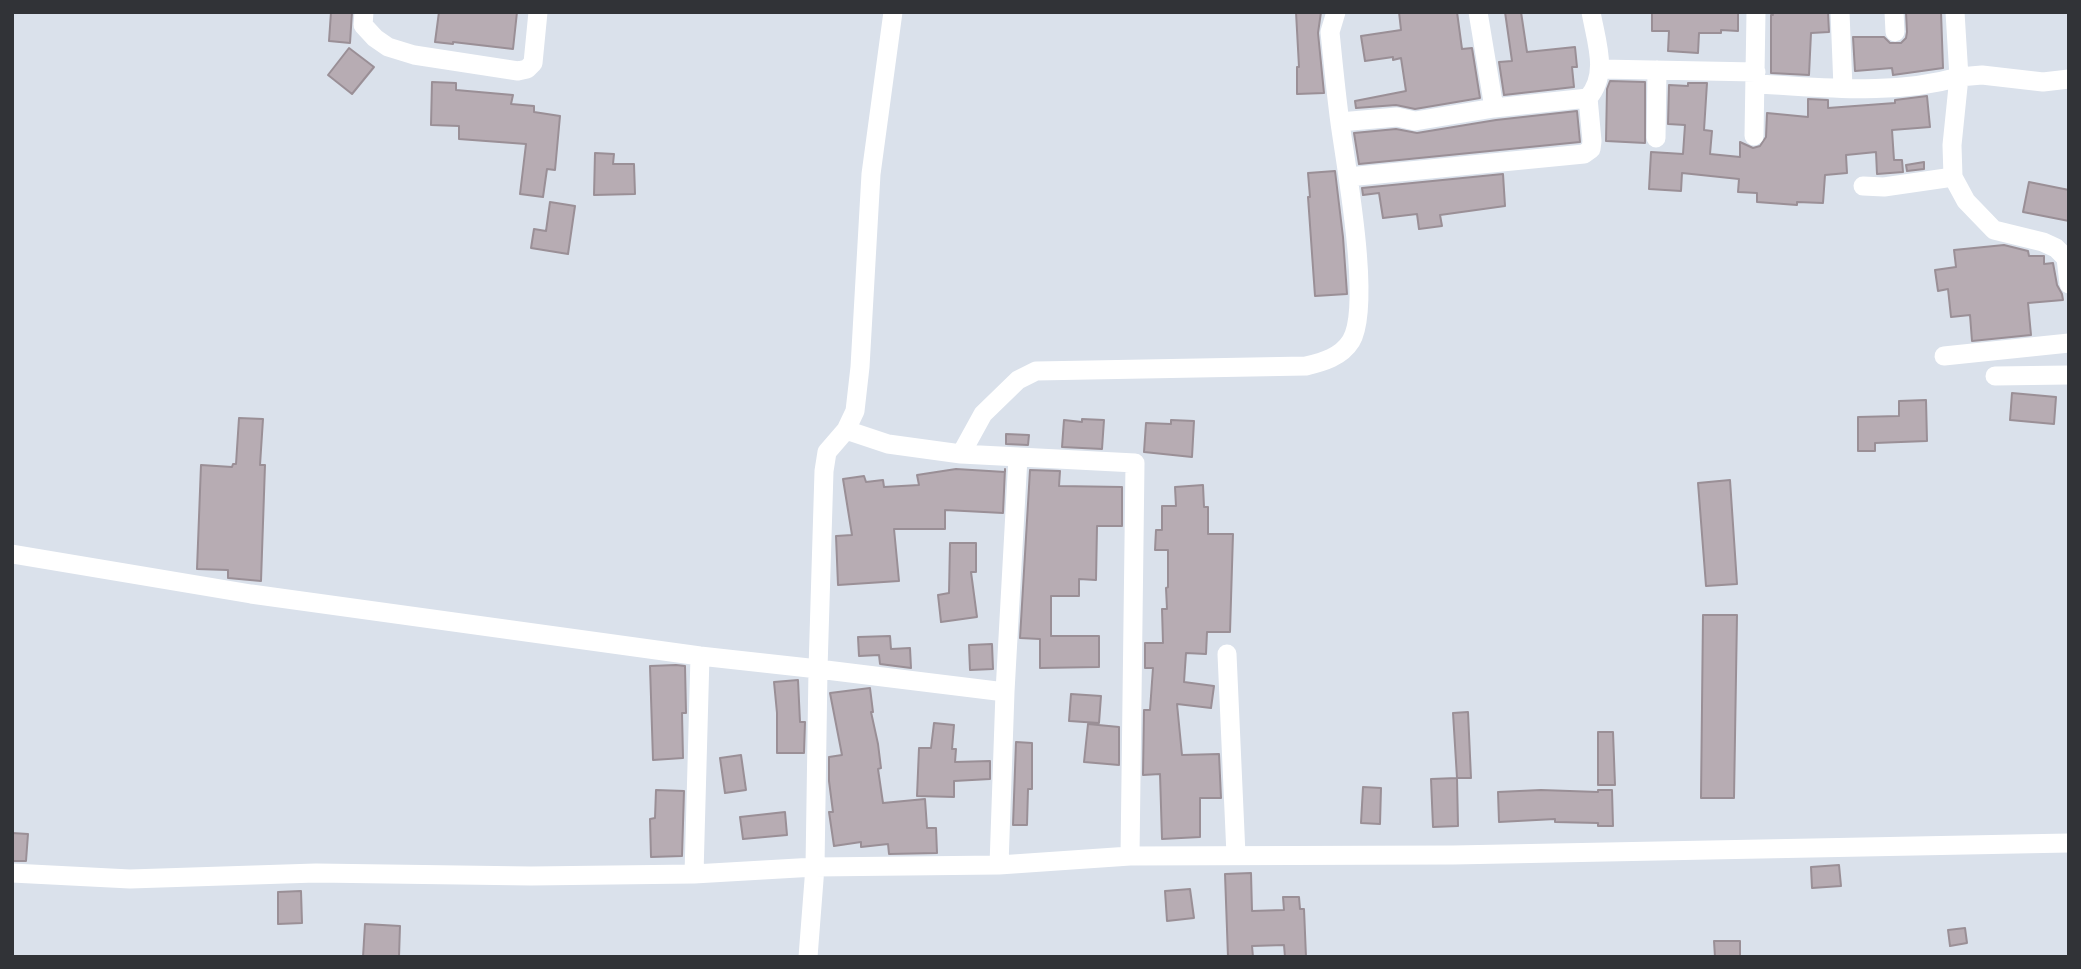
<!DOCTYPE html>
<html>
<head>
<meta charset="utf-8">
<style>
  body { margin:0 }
  #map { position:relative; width:2081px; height:969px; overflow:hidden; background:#dae1eb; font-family:"Roboto Condensed",sans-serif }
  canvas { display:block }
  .frame { position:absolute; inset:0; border:14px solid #313337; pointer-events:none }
</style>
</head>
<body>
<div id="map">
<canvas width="2081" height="969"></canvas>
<div class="frame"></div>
</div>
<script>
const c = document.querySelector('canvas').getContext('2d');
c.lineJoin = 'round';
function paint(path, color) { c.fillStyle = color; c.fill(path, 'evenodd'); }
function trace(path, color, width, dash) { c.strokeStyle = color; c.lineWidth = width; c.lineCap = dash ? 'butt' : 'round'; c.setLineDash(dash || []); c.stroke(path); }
const building = new Path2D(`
  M 331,12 L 352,12 L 350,43 L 329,41 Z
  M 439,12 L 517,12 L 513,49 L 453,42 L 453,44 L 435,42 Z
  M 1296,12 L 1321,12 L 1318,33 L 1324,93 L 1297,94 L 1297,67 L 1299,67 Z
  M 1399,12 L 1457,12 L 1462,49 L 1472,48 L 1480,98 L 1415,109 L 1396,105 L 1356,108 L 1355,101 L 1406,91 L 1401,58 L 1393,60 L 1393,57 L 1365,61 L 1361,36 L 1401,30 Z
  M 1505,12 L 1521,12 L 1527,52 L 1575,47 L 1577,67 L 1572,67 L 1574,87 L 1504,95 L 1499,62 L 1512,61 Z
  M 1652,12 L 1738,12 L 1738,31 L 1721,30 L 1721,33 L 1699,33 L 1698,53 L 1668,51 L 1669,31 L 1652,31 Z
  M 1772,12 L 1828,12 L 1829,32 L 1811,33 L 1809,75 L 1771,73 L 1771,15 L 1773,15 Z
  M 1906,12 L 1941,12 L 1943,68 L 1893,75 L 1892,68 L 1855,71 L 1853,37 L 1884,37 L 1890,43 L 1901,43 L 1906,38 L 1907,32 Z
  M 349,48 L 374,67 L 352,94 L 328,75 Z
  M 1610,81 L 1645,82 L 1645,143 L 1606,141 L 1607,89 Z
  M 432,82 L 456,83 L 456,90 L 513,95 L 511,104 L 534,106 L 534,112 L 560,116 L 555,170 L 547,169 L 543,197 L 520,194 L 526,144 L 459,139 L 459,126 L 431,125 Z
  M 1688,83 L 1707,83 L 1704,130 L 1712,131 L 1710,154 L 1740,157 L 1740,142 L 1753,148 L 1760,146 L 1766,137 L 1767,113 L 1808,117 L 1808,99 L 1828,100 L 1828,108 L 1895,103 L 1895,100 L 1927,96 L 1930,127 L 1892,130 L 1894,160 L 1902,160 L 1903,172 L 1877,174 L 1876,152 L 1846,155 L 1847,173 L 1825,175 L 1823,203 L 1797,202 L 1797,205 L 1757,202 L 1757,193 L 1738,192 L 1739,179 L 1682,173 L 1681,191 L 1649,189 L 1651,152 L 1683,154 L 1685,125 L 1668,124 L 1669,85 L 1688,86 Z
  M 1577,111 L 1580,142 L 1359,164 L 1354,133 L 1396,129 L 1417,133 L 1496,120 Z
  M 595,153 L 614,154 L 613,164 L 634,164 L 635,194 L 594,195 Z
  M 1924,162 L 1924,169 L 1907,171 L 1906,165 Z
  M 1335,171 L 1343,237 L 1347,294 L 1315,296 L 1308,197 L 1310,197 L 1308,173 Z
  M 1503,174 L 1505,206 L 1440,215 L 1442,226 L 1419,229 L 1417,214 L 1383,218 L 1379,193 L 1363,195 L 1362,188 Z
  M 2029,182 L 2069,190 L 2069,221 L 2023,212 Z
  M 550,202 L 575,206 L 568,254 L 531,248 L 534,229 L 546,231 Z
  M 2004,245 L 2028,251 L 2029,256 L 2044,256 L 2044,264 L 2053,263 L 2057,285 L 2062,294 L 2063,300 L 2028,303 L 2031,335 L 1972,341 L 1970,315 L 1951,317 L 1948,289 L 1938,291 L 1935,270 L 1956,267 L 1954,250 Z
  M 2012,393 L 2056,397 L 2054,424 L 2010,420 Z
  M 1926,400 L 1927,441 L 1875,443 L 1875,451 L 1858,451 L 1858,417 L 1899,416 L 1899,401 Z
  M 239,418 L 263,419 L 260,465 L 265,465 L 261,581 L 228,578 L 228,570 L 197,569 L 201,465 L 232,467 L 233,464 L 236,464 Z
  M 1082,419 L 1104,420 L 1102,449 L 1062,447 L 1064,420 L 1082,422 Z
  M 1171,420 L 1194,421 L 1192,457 L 1144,452 L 1146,423 L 1171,424 Z
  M 1006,434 L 1029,435 L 1028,445 L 1006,444 Z
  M 956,469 L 1005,472 L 1005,469 L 1003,513 L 945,510 L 945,529 L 894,529 L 899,581 L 838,585 L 836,536 L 852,535 L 843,479 L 864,476 L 866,482 L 883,480 L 884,487 L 919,485 L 917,475 Z
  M 1030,470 L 1060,471 L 1059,486 L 1122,487 L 1122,526 L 1097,526 L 1096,580 L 1079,579 L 1079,596 L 1051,596 L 1051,636 L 1099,636 L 1099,667 L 1040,668 L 1040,639 L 1020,638 Z
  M 1730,480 L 1737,584 L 1706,586 L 1698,483 Z
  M 1203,485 L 1204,507 L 1208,507 L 1208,534 L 1233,534 L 1230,632 L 1207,632 L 1206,654 L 1186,653 L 1184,682 L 1214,686 L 1211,708 L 1177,704 L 1182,755 L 1219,754 L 1221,798 L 1200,798 L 1200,837 L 1162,839 L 1160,774 L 1143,775 L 1144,710 L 1150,710 L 1153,668 L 1145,668 L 1145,643 L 1163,643 L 1162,609 L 1167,609 L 1166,588 L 1168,587 L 1168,550 L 1155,550 L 1156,530 L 1162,530 L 1162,506 L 1176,506 L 1175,487 Z
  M 950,543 L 976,543 L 976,572 L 971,572 L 977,617 L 941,622 L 938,595 L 949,593 Z
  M 1703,615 L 1737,615 L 1734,798 L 1701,798 Z
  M 890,636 L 891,649 L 910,648 L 911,668 L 880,664 L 879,655 L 859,656 L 858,637 Z
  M 992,644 L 993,669 L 970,670 L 969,645 Z
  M 676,665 L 685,666 L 686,713 L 682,713 L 683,758 L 653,760 L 650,666 Z
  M 798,680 L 800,722 L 805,722 L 804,753 L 777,753 L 777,713 L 774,682 Z
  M 870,688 L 873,712 L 871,712 L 878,744 L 881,768 L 878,769 L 883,803 L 925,799 L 927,828 L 936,828 L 937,853 L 889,854 L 888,844 L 861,847 L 861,842 L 834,846 L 829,812 L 833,812 L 829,781 L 829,757 L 842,755 L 830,693 Z
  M 1071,694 L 1101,696 L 1099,723 L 1069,721 Z
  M 1468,712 L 1471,778 L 1457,778 L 1453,713 Z
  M 934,723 L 954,725 L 952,749 L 956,749 L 955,762 L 990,761 L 990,779 L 954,781 L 954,797 L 917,796 L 919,748 L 931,748 Z
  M 1088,724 L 1119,727 L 1119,765 L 1084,762 Z
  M 1598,732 L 1613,732 L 1615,785 L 1598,785 Z
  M 1016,742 L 1032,743 L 1032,789 L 1028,789 L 1027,825 L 1013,825 Z
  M 741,755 L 746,790 L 725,793 L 720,758 Z
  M 1457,778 L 1458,826 L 1433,827 L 1431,779 Z
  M 1363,787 L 1381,788 L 1380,824 L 1361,823 Z
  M 656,790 L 684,791 L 682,856 L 651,857 L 650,819 L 655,818 Z
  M 1541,790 L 1598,792 L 1598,790 L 1612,790 L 1613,826 L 1598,826 L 1598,823 L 1555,822 L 1555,819 L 1499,822 L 1498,792 Z
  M 785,812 L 787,835 L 743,839 L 740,817 Z
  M 12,833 L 28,834 L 26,861 L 12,861 Z
  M 1839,865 L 1841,886 L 1812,888 L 1811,867 Z
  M 1251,873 L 1252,911 L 1284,910 L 1283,897 L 1299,897 L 1300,909 L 1304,909 L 1306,957 L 1285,957 L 1284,945 L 1252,946 L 1253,957 L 1228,957 L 1225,874 Z
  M 1190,889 L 1194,918 L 1167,921 L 1165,891 Z
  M 301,891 L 302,923 L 278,924 L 278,892 Z
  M 365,924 L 400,926 L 399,957 L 363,957 Z
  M 1965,928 L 1967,943 L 1950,946 L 1948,930 Z
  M 1714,941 L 1740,941 L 1740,957 L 1715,957 Z`);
const minor = new Path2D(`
  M 364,12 L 363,25 L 375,38 L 388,47 L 414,55 L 518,71 L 527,69 L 533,63 L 538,12
  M 893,12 L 871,174 L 860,367 L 855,411 L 846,430 L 827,452 L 824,471 L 818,669 L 1005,692
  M 1478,12 L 1494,108
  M 1840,12 L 1843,88
  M 1894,12 L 1895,32
  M 1955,12 L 1959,77 L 1982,75 L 2043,82 L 2069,79
  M 1601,69 L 1756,72
  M 1756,84 C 1823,87 1893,96 1959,77 L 1952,145 L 1953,177 L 1966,201 L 1994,230 L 2043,242 L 2056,248 L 2066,258 L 2069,284
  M 1340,122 L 1397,117 L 1415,121 L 1494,108 L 1588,98 C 1609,74 1596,41 1591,12
  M 1754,136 L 1756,12
  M 1656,138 L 1657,70
  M 1348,177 L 1584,154 L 1591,149 L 1592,141 L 1588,98
  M 1863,186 L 1884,187 L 1953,177
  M 1944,356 L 2069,343
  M 1995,376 L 2069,375
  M 846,430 L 888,444 L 961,454 L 1135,463 L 1130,856
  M 961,454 L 983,414 L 1018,380 L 1036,371 L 1306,366 C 1323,362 1341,357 1351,341 C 1372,306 1346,167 1340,123 C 1336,93 1333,62 1330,32 L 1336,12
  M 12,554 L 251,594 L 700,656 L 818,669 L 815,867 L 808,957
  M 1227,654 L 1236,855
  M 999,865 L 1005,692 L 1018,457
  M 12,873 L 130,879 L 316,873 L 531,876 L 694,874 L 815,867 L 999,865 L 1130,856 L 1453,855 L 2069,843
  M 694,874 L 700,656`);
paint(building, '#b7acb3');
trace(building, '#9a8f96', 2);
trace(minor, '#fff', 19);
</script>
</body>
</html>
